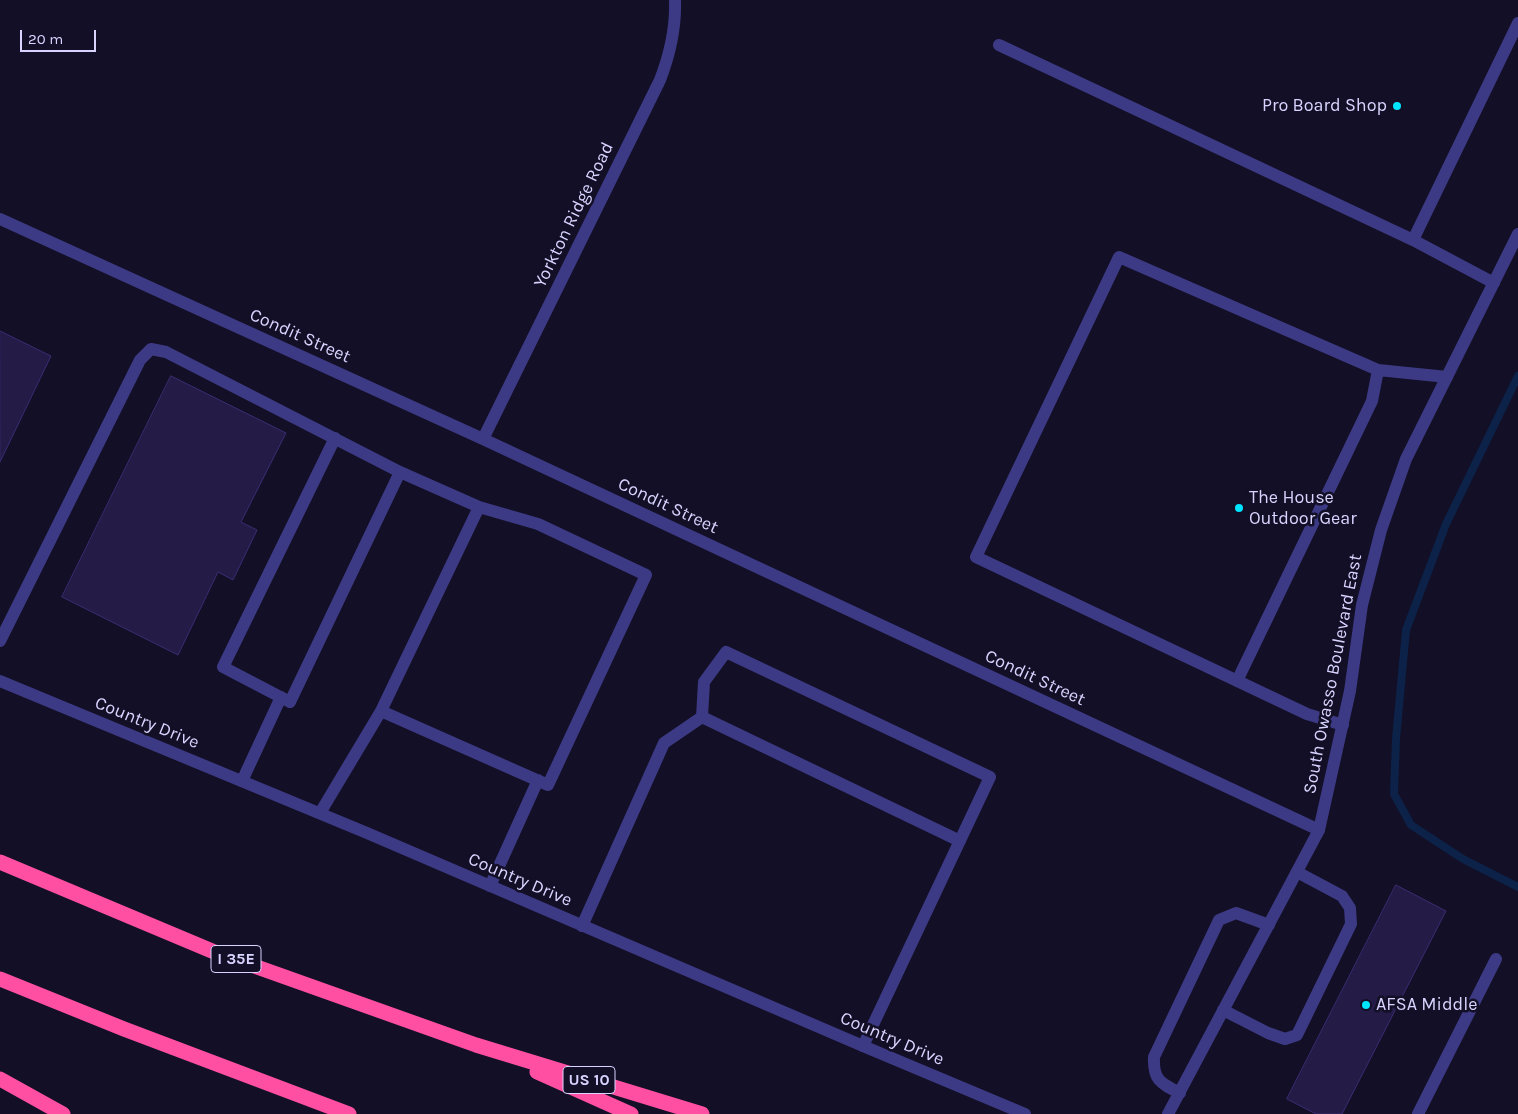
<!DOCTYPE html>
<style>
body{margin:0}
#map{position:relative;width:1518px;height:1114px;overflow:hidden;background:#130f26;font-family:Karla,sans-serif}
canvas{display:block}
.scale{position:absolute;left:20px;top:30px;width:76px;height:22px;box-sizing:border-box;border:2px solid #d9d4ff;border-top:0;padding-left:6px;font-size:15px;line-height:18px;white-space:nowrap;color:#d9d4ff;-webkit-text-stroke:4px #130f26;paint-order:stroke}
</style>
<div id="map">
<canvas width="1518" height="1114"></canvas>
<div class="scale">20 m</div>
</div>
<script>
const ctx = document.querySelector('canvas').getContext('2d');
ctx.lineJoin = 'round';
function trace(path, color, width, dash) {
  ctx.strokeStyle = color;
  ctx.lineWidth = width;
  ctx.lineCap = dash ? 'butt' : 'round';
  ctx.setLineDash(dash || []);
  ctx.stroke(path);
}
function fill(path, color) {
  ctx.fillStyle = color;
  ctx.fill(path, 'evenodd');
}
function label(font, color, halo, rows, align = 'center') {
  ctx.font = font + ' Karla,sans-serif';
  ctx.lineWidth = 5;
  ctx.setLineDash([]);
  ctx.textBaseline = 'middle';
  ctx.strokeStyle = halo;
  ctx.fillStyle = color;
  for (const [text, x, y, turn = 0] of rows) {
    ctx.save();
    ctx.translate(x, y);
    ctx.rotate((+turn || 0) * Math.PI / 180);
    ctx.textAlign = isNaN(turn) ? turn : align;
    if (halo) ctx.strokeText(text, 0, 0);
    ctx.fillText(text, 0, 0);
    ctx.restore();
  }
}
trace(new Path2D(`
 M1518,376L1446,524L1406,630L1396,739L1394,794L1411,825L1463,859L1518,887`), '#0c2248', 8);
const building = new Path2D(`
 M0,331L51,356L0,462Z
 M171,376L286,433L241,522L257,530L233,580L218,572L178,655L62,597Z
 M1396,885L1446,911L1342,1114H1316L1287,1099Z`);
fill(building, '#241b47');
trace(building, '#3b2d73', 1);
trace(new Path2D(`
 M999,45L1413,240
 M1494,283L1413,240L1518,23
 M0,641L140,360L151,349L166,352L400,472L290,702L223,667L335,438
 M1237,681L1372,401L1378,370
 M381,711L548,785L646,575L538,524L479,507
 M1343,725L1307,714L976,557L1119,257L1378,370L1447,377
 M242,781L281,697
 M320,813L381,711L479,507L400,472
 M490,886L538,780
 M582,926L664,743L702,717
 M1223,1010L1268,1033L1285,1039L1297,1035L1351,924L1350,908L1342,896L1297,872
 M863,1046L990,777L726,652L704,682L702,717L960,841
 M1180,1093C1160,1083 1153,1080 1154,1057L1219,920L1236,913L1269,925
 M1418,1114L1496,959`), '#3d3a85', 12);
trace(new Path2D(`
 M0,219L483,439L1319,830
 M483,439L660,80C670,54 676,28 675,0`), '#3d3a85', 12);
trace(new Path2D(`
 M0,681L367,833L863,1046L1025,1114
 M1168,1114L1319,830L1350,691L1362,605L1381,530L1406,459L1518,234`), '#3d3a85', 12);
trace(new Path2D(`
 M0,862L212,951L476,1045L702,1114
 M0,979L124,1029L349,1114
 M537,1072L631,1114
 M0,1079L63,1114`), '#ff4fa3', 15);
for (const [x, y, r, color] of [
 [1397,106,5,"#00e5ff"],
 [1239,508,5,"#00e5ff"],
 [1366,1005,5,"#00e5ff"]
]) {
  const dot = new Path2D();
  dot.arc(x, y, r, 0, 2 * Math.PI);
  ctx.fillStyle = color;
  ctx.fill(dot);
  trace(dot, '#130f26', 2);
}
for (const [x, y, w] of [
 [236,959,50],
 [589,1080,52]
]) {
  const box = new Path2D();
  box.roundRect(x - w / 2, y - 13.5, w, 27, 4);
  ctx.fillStyle = '#130f26';
  ctx.fill(box);
  trace(box, '#d9d4ff', 1);
}
label('bold 16px', '#d9d4ff', null, [
 ["I 35E",236,959],
 ["US 10",589,1080]
]);
label('18px', '#d9d4ff', '#130f26', [
 ["Pro Board Shop",1387,106,"right"],
 ["The House",1249,498],
 ["Outdoor Gear",1249,519],
 ["AFSA Middle",1376,1005]
], 'left');
label('18px', '#d9d4ff', '#130f26', [
 ["Yorkton Ridge Road",574,215,-64],
 ["Condit Street",300,336,24],
 ["Condit Street",668,506,25],
 ["South Owasso Boulevard East",1333,674,-79],
 ["Condit Street",1035,678,25],
 ["Country Drive",147,723,22],
 ["Country Drive",520,880,23],
 ["Country Drive",892,1039,23]
]);
</script>
